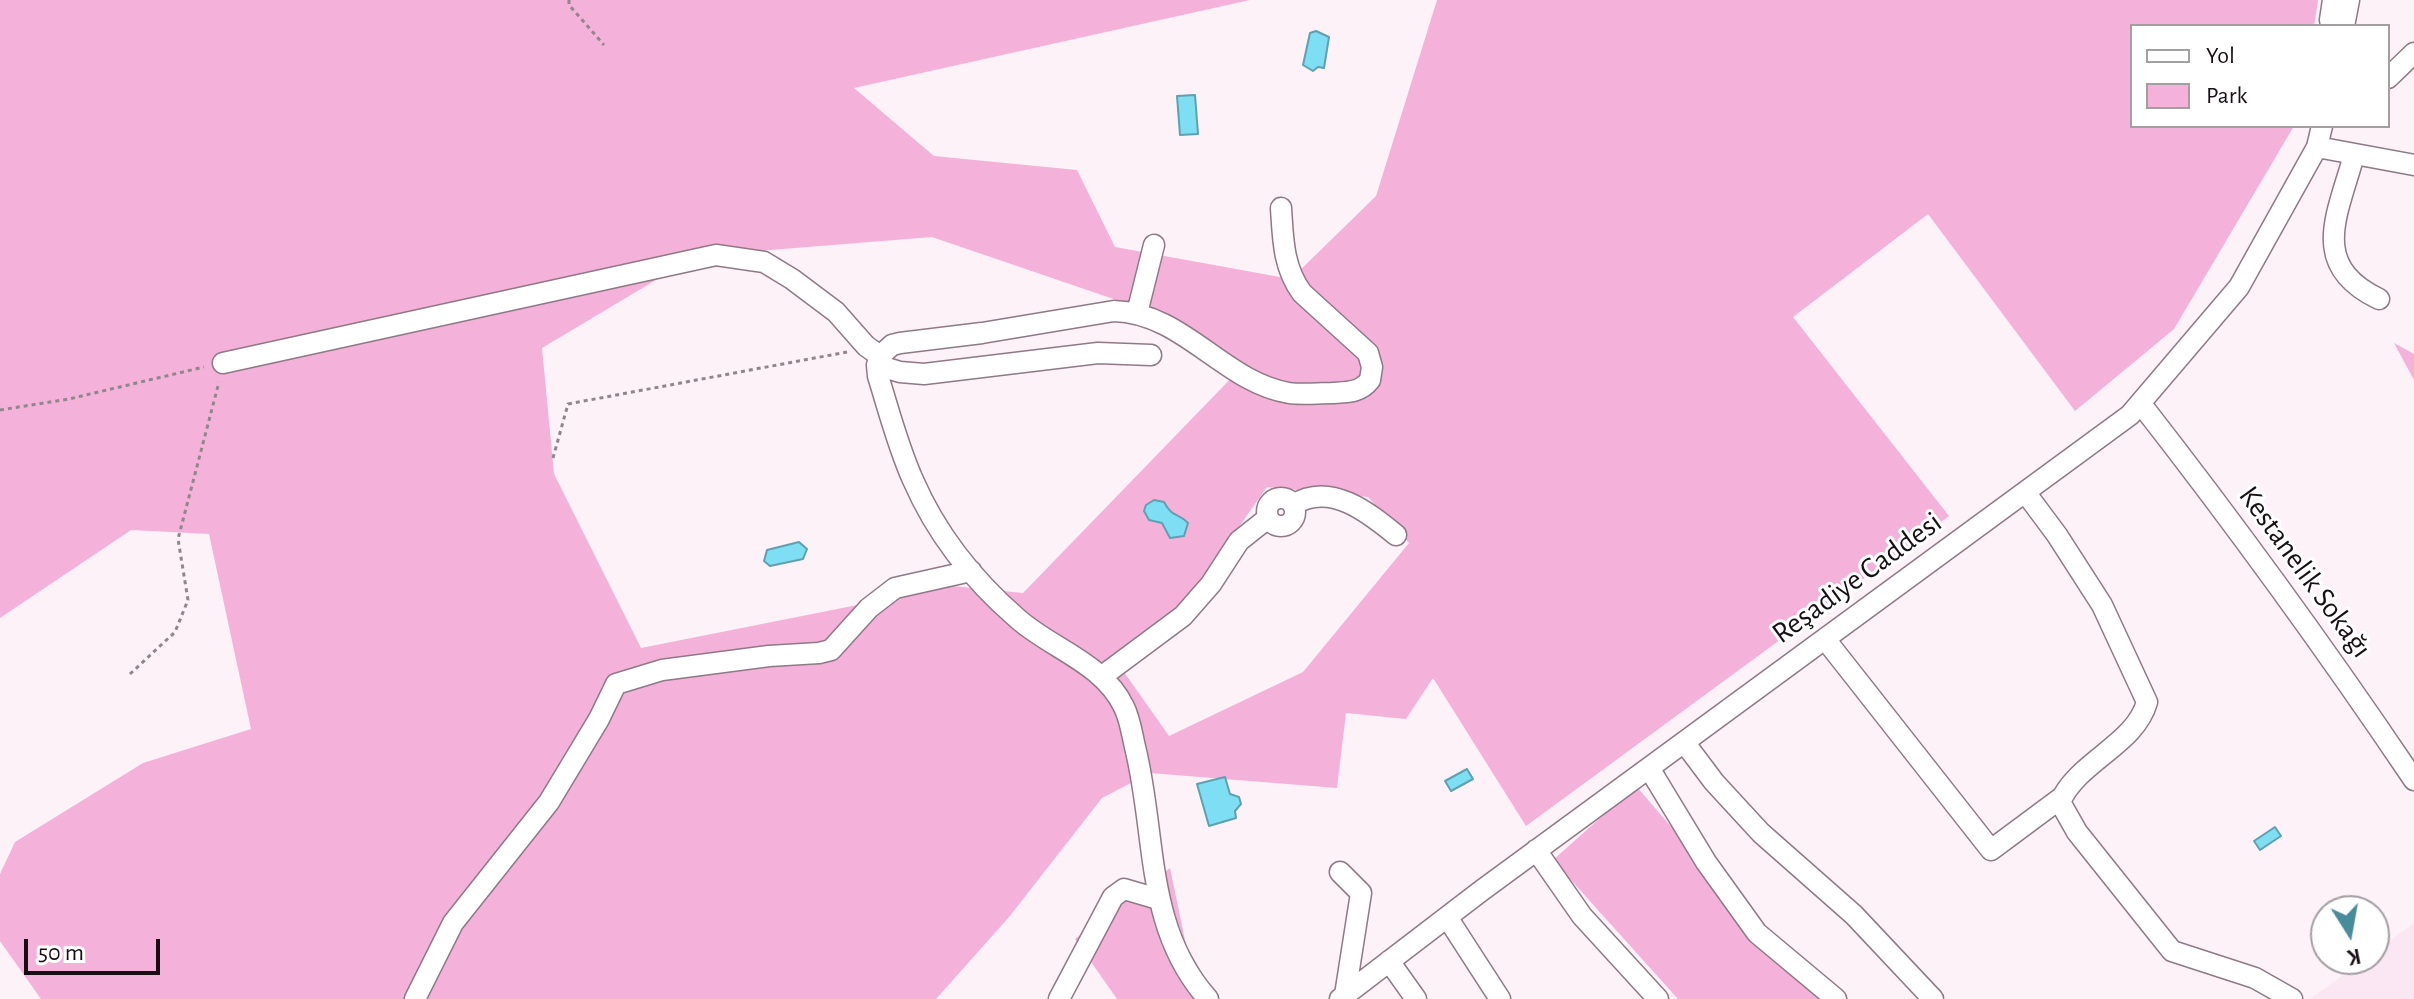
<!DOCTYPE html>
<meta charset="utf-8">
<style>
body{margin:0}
#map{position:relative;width:2414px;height:999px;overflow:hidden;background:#fcf2f8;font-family:"Alegreya Sans",sans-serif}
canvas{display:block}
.legend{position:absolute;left:2130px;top:24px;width:260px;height:104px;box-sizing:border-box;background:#fff;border:2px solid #a39fa1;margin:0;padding:10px 14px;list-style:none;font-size:24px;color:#180f15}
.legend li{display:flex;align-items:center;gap:16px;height:40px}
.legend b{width:40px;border:2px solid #a39fa1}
.north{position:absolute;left:2310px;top:895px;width:80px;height:80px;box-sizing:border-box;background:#fff;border:2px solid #a39fa1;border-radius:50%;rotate:169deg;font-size:22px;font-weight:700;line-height:32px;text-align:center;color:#180f15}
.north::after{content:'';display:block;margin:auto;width:28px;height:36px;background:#488b9b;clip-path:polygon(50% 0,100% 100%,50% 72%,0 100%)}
.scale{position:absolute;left:24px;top:939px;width:136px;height:36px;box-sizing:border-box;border:4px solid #180f15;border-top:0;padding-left:10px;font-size:24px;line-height:28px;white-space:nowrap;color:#180f15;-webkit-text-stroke:6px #fff;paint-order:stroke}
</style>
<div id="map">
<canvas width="2414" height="999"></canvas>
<ul class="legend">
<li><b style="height:10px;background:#fff"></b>Yol</li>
<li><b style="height:22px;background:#f4b2db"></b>Park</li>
</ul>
<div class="north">K</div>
<div class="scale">50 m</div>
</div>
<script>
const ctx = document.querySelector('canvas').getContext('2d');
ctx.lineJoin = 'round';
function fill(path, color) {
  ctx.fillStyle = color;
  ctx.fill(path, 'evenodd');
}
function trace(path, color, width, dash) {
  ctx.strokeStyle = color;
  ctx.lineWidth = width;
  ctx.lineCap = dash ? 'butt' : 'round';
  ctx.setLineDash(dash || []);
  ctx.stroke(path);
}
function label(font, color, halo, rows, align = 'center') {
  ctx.font = font + ' "Alegreya Sans",sans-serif';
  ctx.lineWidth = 6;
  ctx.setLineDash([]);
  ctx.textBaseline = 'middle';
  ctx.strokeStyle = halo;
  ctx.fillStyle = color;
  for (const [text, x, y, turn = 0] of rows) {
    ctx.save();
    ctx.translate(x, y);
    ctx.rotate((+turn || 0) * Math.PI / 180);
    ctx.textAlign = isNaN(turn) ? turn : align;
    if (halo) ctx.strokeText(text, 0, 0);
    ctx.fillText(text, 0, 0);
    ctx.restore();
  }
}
fill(new Path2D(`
 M2414,923V999H2310L2365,959H2374V952Z`), '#fbe7f3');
fill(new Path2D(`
 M0,0H1250L854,88L934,156L1077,170L1115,247L1291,279L1376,196L1437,0H2318L2314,26H2132V126H2294L2174,329L2075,411L1928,214L1793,317L1949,516L1526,826L1433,678L1406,719L1346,713L1337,788L1150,773L1102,798L1009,917L936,999H41L0,941V874L15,842L143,763L251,729L209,534L131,530L0,618ZM932,237L1134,306L1242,367L1023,593L953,586L641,648L554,474L542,348L696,256ZM1267,487L1368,497L1409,543L1303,672L1169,736L1119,665L1181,609Z
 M2394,343L2414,354V380Z
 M1636,786L1820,999H1678L1553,860Z
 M1170,868L1186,945L1217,999H1117L1075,939Z`), '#f4b2db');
const water = new Path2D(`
 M1316,31L1329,37L1324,68L1318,67L1313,71L1303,65L1310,33Z
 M1195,95L1198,134L1180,135L1177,96Z
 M1154,500L1164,502C1173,519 1178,512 1188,523L1184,536L1170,538L1162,523L1149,520L1144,511L1146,505Z
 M799,542L807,549L803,559L770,566L764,561L767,550Z
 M1467,769L1473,779L1451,791L1445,781Z
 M1225,777L1230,794L1239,797L1241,804L1235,811L1236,818L1209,826L1197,784Z
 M2275,827L2281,836L2260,850L2254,841Z`);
fill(water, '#7edef4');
trace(water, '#5fa0b1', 2);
const minor = new Path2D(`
 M2332,26L2330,20L2333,0
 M2344,26L2349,0
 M2388,78L2414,53
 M2317,147L2414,165
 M2354,155C2338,214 2308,265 2379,299
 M1137,313L1154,245
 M223,363L716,255L764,262L792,279L836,312L866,346L880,356
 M877,365L900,372L924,374L1098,353L1151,355
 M2141,404C2237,527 2327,651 2414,780
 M2025,492L2057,535L2102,605L2147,702C2135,745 2078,761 2060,802L2077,832L2172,951L2255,978L2292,999
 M1267 512a14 14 0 1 1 28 0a14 14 0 1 1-28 0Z
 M1293,505C1330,481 1369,513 1396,535
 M1825,639L1991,850L2061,798
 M1101,677L1183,616L1211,584L1239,541L1268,518
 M1684,742L1714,782L1761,833L1854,915L1933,999
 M1649,768L1706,862L1757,933L1836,999
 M1536,850L1582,916L1658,999
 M1340,872L1361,893L1345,995
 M1447,917L1500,999
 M1389,961L1416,999
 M415,999L453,923L549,802L599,719L616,684L662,670L769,656L819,653L831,650L869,608L895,588L971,571
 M1059,999L1113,897L1124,889L1158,899
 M1208,999C1144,927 1157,835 1135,747C1132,734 1130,719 1124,707C1103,663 1052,649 1018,619C974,581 936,533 913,480C898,447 889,411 878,376L877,365L880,356L892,345L900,343L982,333L1114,311C1184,313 1223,382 1289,393C1302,395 1318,393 1332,393C1347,392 1360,393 1370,380L1372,367L1368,353L1302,293C1283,267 1283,239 1281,208
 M1340,999L1481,891L2130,415L2239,287L2317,147L2322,126`);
trace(minor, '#8f7986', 23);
trace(new Path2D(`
 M569,0V5L604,45
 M0,410L69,399L204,367
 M553,458L568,404L847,352
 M130,674L175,632L188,600L178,539L219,382`), '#90868c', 3, [4, 4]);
trace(minor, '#fff', 20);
label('30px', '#180f15', '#fff', [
 ["Kestanelik Sokağı",2305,572,54],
 ["Reşadiye Caddesi",1857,578,-36]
]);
</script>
